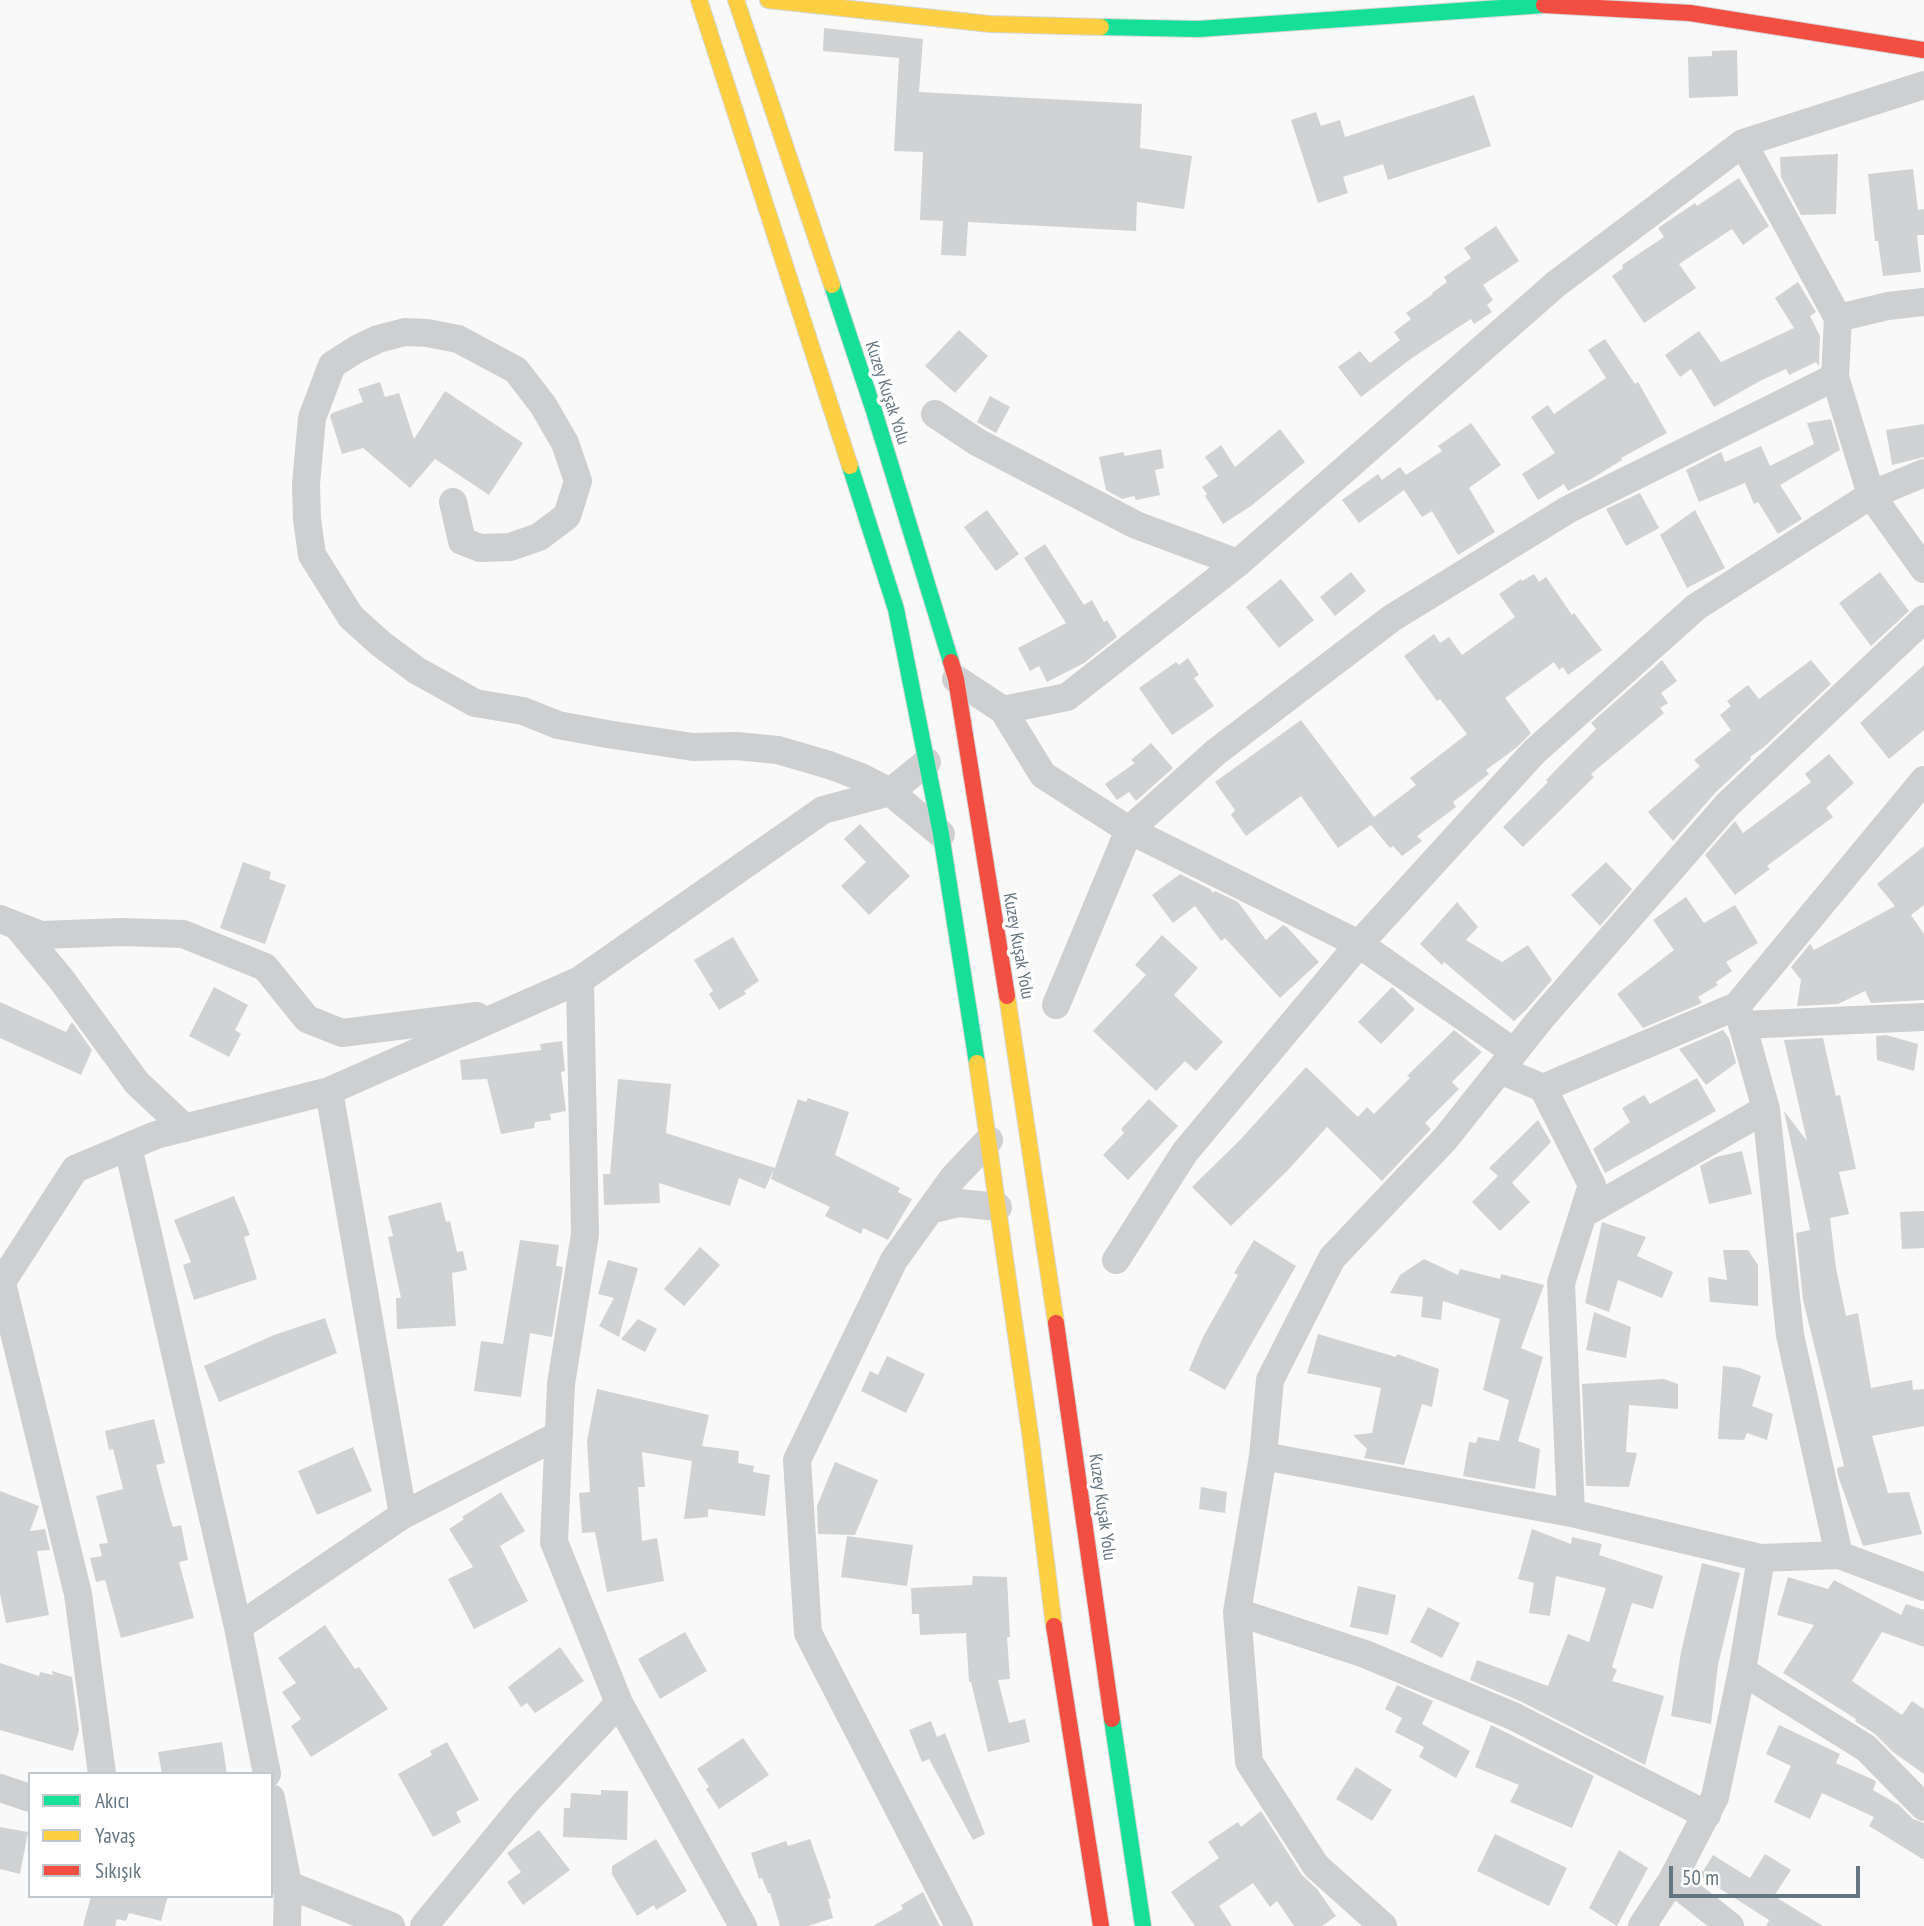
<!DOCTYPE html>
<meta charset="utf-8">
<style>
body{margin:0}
#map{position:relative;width:1924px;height:1926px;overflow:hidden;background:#f9f9f9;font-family:"PT Sans Narrow",sans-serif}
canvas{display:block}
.legend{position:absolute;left:28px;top:1772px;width:245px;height:126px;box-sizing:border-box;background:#fff;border:2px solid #c1c8cd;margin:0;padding:9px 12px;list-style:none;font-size:21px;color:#657683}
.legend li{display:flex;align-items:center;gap:14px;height:35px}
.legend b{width:35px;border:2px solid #c1c8cd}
.scale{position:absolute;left:1669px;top:1866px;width:191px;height:32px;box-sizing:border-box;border:4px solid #657683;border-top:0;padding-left:9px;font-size:21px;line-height:24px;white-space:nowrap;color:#657683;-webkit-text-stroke:5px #fff;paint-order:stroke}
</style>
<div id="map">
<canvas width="1924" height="1926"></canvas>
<ul class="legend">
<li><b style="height:9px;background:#16e098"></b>Akıcı</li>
<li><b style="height:9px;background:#ffcf43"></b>Yavaş</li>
<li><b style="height:9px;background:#f24e42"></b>Sıkışık</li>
</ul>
<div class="scale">50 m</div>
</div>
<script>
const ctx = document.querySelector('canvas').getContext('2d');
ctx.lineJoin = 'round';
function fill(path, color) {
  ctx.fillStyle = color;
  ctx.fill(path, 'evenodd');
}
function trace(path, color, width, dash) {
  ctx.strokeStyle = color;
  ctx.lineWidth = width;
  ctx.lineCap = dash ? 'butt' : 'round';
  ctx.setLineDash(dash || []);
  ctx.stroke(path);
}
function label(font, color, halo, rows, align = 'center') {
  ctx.font = font + ' "PT Sans Narrow",sans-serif';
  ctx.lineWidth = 7;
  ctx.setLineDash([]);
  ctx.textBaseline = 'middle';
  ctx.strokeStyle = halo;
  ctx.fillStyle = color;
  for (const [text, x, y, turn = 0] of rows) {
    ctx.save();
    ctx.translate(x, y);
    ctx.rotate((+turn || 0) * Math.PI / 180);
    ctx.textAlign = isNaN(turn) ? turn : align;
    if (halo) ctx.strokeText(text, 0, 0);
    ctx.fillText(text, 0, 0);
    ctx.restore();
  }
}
fill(new Path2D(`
 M824,28L923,39L919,92L1142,104L1140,148L1192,156L1184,209L1137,202L1136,231L968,222L966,256L941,255L943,221L920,220L923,152L894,151L899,58L823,51Z
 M1737,50L1738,96L1689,98L1688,57L1712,56V51Z
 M1474,95L1491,146L1388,180L1383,164L1343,177L1348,193L1318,203L1291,120L1316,112L1321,126L1340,120L1345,137Z
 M1838,154L1836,214L1801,215L1781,177L1780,157Z
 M1913,169L1918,210L1924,209V235H1917L1921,272L1883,276L1878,241H1875L1868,174Z
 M1739,178L1769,226L1743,245L1732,229L1679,264L1696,288L1644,323L1612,276L1623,268L1622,265L1664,237L1658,228L1695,203L1697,206Z
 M1496,226L1519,261L1483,285L1493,300L1487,305L1492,312L1474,324L1471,319L1457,328L1412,358L1361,397L1338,367L1360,351L1370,363L1400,340L1394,332L1411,319L1406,313L1433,294L1432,293L1447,282L1444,277L1471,258L1464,248Z
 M1798,282L1816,312L1810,316L1820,336L1819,366L1816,362L1789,375L1786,369L1760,381L1714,407L1691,369L1680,377L1665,355L1699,331L1721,362L1794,328L1775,298Z
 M959,330L988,356L955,393L925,366Z
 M1605,339L1635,384L1638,382L1667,433L1621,458L1622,460L1591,479L1568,491L1564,484L1538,500L1522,474L1555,453L1531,417L1548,405L1554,414L1606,378L1588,350Z
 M380,382L385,397L399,393L414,439L445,391L523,443L489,495L435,459L410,488L363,448L342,454L330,416L332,413L363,402L358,389Z
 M990,396L1010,407L996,433L977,422Z
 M1831,419L1840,450L1780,485L1802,519L1778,534L1758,502L1754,504L1745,483L1699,502L1686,470L1721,452L1725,462L1761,446L1770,466L1814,444L1807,423Z
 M1471,423L1501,465L1469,488L1495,532L1458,555L1432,511L1422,517L1404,490L1359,523L1342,500L1378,474L1382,480L1400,467L1406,475L1442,451L1438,446Z
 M1924,424V457L1892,465L1886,430Z
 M1280,429L1305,462L1251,506L1223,524L1205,496L1207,494L1202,487L1218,476L1205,457L1221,445L1235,467Z
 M1161,449L1164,468L1155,470L1160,495L1136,500L1134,496L1122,499L1106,490L1099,457L1123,452L1125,456Z
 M1640,493L1659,528L1626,546L1606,509Z
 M987,510L1019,554L996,571L964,527Z
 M1695,510L1725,568L1687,588L1660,535Z
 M1045,544L1084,605L1092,600L1104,622L1107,620L1117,637L1084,663L1047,682L1039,666L1030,671L1018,648L1066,623L1024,558Z
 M1351,572L1366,591L1335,616L1320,597Z
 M1880,572L1909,611L1871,646L1839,603Z
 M1534,574L1539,582L1546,577L1572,615L1574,613L1602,650L1568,675L1563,667L1559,670L1554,662L1505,698L1531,733L1516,748L1486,770L1489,774L1453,802L1456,807L1417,836L1422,841L1402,856L1393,846L1390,848L1371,825L1338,848L1301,796L1246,836L1231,815L1235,810L1215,782L1301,720L1374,817L1416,785L1410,778L1467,734L1440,699L1437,701L1404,656L1434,634L1440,643L1449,637L1462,655L1515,617L1499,594L1521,579L1522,581Z
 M1281,579L1314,620L1279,648L1246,607Z
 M1188,658L1199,675L1194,678L1214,706L1172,735L1139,688L1176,662L1179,665Z
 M1662,660L1677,681L1661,693L1668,703L1660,708L1664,713L1591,774L1594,777L1523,847L1503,827L1548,782L1546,780L1596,729L1591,723Z
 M1811,660L1831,684L1764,747L1750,757L1751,759L1715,793L1673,841L1648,812L1700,766L1694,760L1731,730L1720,715L1731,706L1727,701L1748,685L1759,699Z
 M1924,665V730L1889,759L1860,723Z
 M1151,743L1173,768L1136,801L1129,792L1117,800L1105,784L1135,763L1131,760Z
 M1829,754L1854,783L1826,808L1833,817L1767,866L1770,869L1735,895L1705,855L1735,821L1743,833L1811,782L1805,774Z
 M860,824L910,876L869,915L841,886L866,862L844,839Z
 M1924,846V905L1911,915L1924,934V1000L1871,1003L1865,991L1838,1004L1797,1006L1801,980L1791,967L1810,944L1814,950L1895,906L1877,884Z
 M243,862L271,872L269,879L286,885L265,944L220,928Z
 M1606,862L1632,889L1600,926L1571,895Z
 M1180,874L1210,889L1213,893L1215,891L1238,902L1266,940L1283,925L1287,927L1319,962L1280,998L1225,938L1221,941L1195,906L1173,923L1152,895Z
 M1686,897L1704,923L1735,905L1758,943L1726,962L1732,971L1716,982L1718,985L1698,997L1702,1003L1643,1028L1617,994L1674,950L1653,920Z
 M1457,902L1478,927L1466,940L1502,962L1528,945L1552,980L1526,1010L1514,1021L1444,962L1442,965L1420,944Z
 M1162,935L1198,968L1174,995L1223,1042L1196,1071L1185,1061L1156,1091L1093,1031L1146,975L1135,965Z
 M733,937L759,981L744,991L746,994L719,1010L709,994L713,991L694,960Z
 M214,987L248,1005L235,1030L241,1034L229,1057L189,1036Z
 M1392,987L1415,1009L1381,1044L1358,1022Z
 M0,1002L66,1032L72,1022L92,1050L81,1075L0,1038Z
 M1454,1030L1482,1052L1452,1082L1459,1089L1425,1123L1431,1129L1382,1181L1327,1127L1288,1170L1231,1226L1192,1187L1240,1140L1306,1067L1358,1117L1367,1107L1374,1114L1410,1078L1407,1076Z
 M1723,1030L1729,1038L1736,1063L1706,1085L1679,1049Z
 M1886,1035L1918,1044L1914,1071L1877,1060L1876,1036Z
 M1823,1038L1836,1096L1840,1095L1856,1169L1839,1172L1849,1214L1830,1218L1836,1268L1846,1316L1858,1313L1871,1388L1912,1380L1913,1390L1924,1389V1426L1872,1436L1888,1493L1909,1492L1922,1534L1863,1546L1838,1476L1837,1468L1844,1466L1803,1300L1796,1233L1810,1230L1784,1111L1807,1141L1784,1040Z
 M562,1041L565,1071L561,1072L566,1111L550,1114L551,1120L535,1122L534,1128L501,1134L487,1079L462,1080L460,1060L541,1050L540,1044Z
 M1697,1078L1716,1111L1605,1173L1593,1149L1630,1122L1622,1108L1644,1095L1650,1104Z
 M618,1079L671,1084L666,1133L775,1168L798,1099L806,1102L808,1098L849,1112L835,1155L900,1188L898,1192L912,1199L888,1240L863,1228L861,1234L825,1216L830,1207L771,1179L774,1169L765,1189L739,1178L730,1206L659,1183L660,1203L604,1205L603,1174H610Z
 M1149,1099L1178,1126L1128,1180L1103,1155L1124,1133L1121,1129Z
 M1538,1120L1551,1142L1512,1183L1530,1202L1500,1231L1472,1202L1498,1176L1489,1168Z
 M1742,1151L1752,1194L1709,1204L1700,1166L1716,1157Z
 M234,1196L250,1235L244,1237L257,1279L194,1300L183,1265L191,1262L174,1220Z
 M441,1202L446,1222L450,1221L457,1252L463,1251L467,1270L452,1273L456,1326L397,1329L396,1298H401L388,1237L393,1236L388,1216Z
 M1924,1211V1248L1902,1249L1900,1212Z
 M1602,1222L1646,1237L1637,1256L1673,1272L1662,1298L1618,1280L1609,1312L1585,1303Z
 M520,1240L559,1245L556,1266L563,1267L552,1337L530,1333L521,1397L474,1391L481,1341L503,1344Z
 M1254,1240L1296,1266L1225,1390L1189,1370L1203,1337L1238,1275L1234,1273Z
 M700,1247L720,1265L684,1306L664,1289Z
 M1723,1250H1748L1758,1265V1306L1710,1302L1708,1277L1727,1280Z
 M1424,1259L1458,1275L1460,1269L1500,1279L1501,1274L1544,1285L1521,1348L1543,1357L1518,1441L1540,1449L1535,1489L1463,1476L1469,1442L1476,1443L1478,1437L1499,1441L1509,1400L1483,1390L1500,1319L1443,1301L1441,1320L1421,1317L1423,1297L1390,1293L1400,1275Z
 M608,1260L638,1268L619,1337L599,1326L614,1298L598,1294Z
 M1594,1312L1631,1327L1626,1358L1586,1350Z
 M325,1318L337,1353L219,1402L204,1366L274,1335Z
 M638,1319L657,1329L645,1352L621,1339Z
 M1318,1334L1396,1357L1397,1354L1439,1369L1432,1407L1422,1404L1404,1465L1364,1458L1367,1449L1353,1435L1372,1433L1381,1388L1307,1373Z
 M887,1356L925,1374L906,1413L861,1391L870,1371L878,1375Z
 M1723,1366L1740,1368L1761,1376L1752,1406L1773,1414L1767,1440L1747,1433L1744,1440L1718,1439Z
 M1664,1379L1678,1384V1409L1629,1405L1626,1452L1637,1453L1629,1487L1586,1486L1582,1384Z
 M597,1389L709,1415L702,1446L739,1451L738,1463L754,1466L753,1472L770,1475L765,1516L708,1509V1517L684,1519L692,1461L642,1452L645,1487H638L642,1541L657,1538L664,1581L607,1592L595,1532L582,1533L579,1493L590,1492L587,1441Z
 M154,1419L165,1463L156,1465L171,1522L173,1527L181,1525L188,1560L179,1562L194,1618L121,1638L105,1580L96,1582L90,1558L102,1556L99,1544L108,1543L96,1496L123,1489L113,1449L109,1450L105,1431Z
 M353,1447L372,1491L317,1515L298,1471Z
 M835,1462L878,1480L855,1535L818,1534L817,1506Z
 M1201,1487L1227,1492L1225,1513L1199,1509Z
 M0,1491L39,1506L30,1531L45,1529L50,1550L37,1551L49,1615L6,1623L0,1594Z
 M501,1492L525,1531L500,1546L528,1601L474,1629L448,1579L473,1567L449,1529L464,1519L462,1517Z
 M1532,1529L1571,1544L1572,1537L1602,1544L1599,1555L1663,1576L1653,1609L1632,1603L1612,1667L1617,1670L1612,1681L1664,1696L1645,1765L1520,1701L1470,1680L1477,1660L1548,1686L1568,1634L1589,1642L1606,1588L1556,1576L1550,1616L1529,1613L1534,1583L1518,1579Z
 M847,1536L913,1545L907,1586L841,1577Z
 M1702,1563L1740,1573L1718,1665L1711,1724L1671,1716L1681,1652Z
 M973,1576L1007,1577L1010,1637H1007L1010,1679L998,1680L1009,1723L1025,1719L1030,1742L988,1752L971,1682H969L966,1633L920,1635L919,1614H912L911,1588L972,1585Z
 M1788,1577L1828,1589L1834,1580L1901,1615L1906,1604L1924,1610V1647L1882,1632L1852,1681L1902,1715L1912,1701L1924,1709V1774L1893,1752L1875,1734L1855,1721L1856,1719L1783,1673L1814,1625L1777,1615Z
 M1358,1586L1396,1595L1388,1635L1350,1627Z
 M1428,1607L1460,1623L1442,1658L1410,1642Z
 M325,1625L355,1669L359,1667L388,1709L311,1757L291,1726L301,1719L282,1692L296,1683L278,1658Z
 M685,1632L707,1671L660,1699L638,1659Z
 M560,1647L584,1681L535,1713L527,1703L521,1707L508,1687Z
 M0,1663L39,1676L40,1672L53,1675L52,1671L72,1677L79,1730L73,1751L0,1730Z
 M1397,1685L1433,1701L1422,1724L1470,1751L1456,1778L1419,1757L1424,1747L1395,1732L1402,1718L1385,1709Z
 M931,1721L937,1737L945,1733L985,1834L973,1840L929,1759L922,1762L909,1730Z
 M1491,1725L1594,1776L1572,1828L1510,1802L1519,1785L1475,1767Z
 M1779,1725L1840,1754L1836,1763L1874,1780L1876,1782L1873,1790L1899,1805L1913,1819L1924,1823V1860L1869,1826L1874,1817L1822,1793L1810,1819L1774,1802L1791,1766L1766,1754Z
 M743,1738L769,1775L719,1809L706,1789L709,1787L697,1769Z
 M222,1742L227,1774H162L158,1752Z
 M447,1742L479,1800L456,1812L461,1822L433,1837L398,1774L432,1755L430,1751Z
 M1356,1767L1392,1790L1372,1821L1336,1799Z
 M601,1790L628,1791L627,1840L563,1837L564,1808H570L571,1793L601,1795Z
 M1261,1811L1302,1875L1317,1889L1336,1916L1322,1926H1294L1277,1901L1270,1907L1253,1883L1219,1906L1232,1926H1195L1171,1892L1219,1858L1208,1842L1238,1822L1241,1827Z
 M0,1827L28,1832L20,1874L0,1869Z
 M539,1830L570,1870L523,1905L507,1882L521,1872L507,1853Z
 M1495,1834L1567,1868L1549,1906L1477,1871Z
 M656,1839L687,1891L656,1910L654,1905L637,1916L612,1874V1866Z
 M810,1839L831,1898L828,1899L833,1918L808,1926H780L770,1893H768L762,1878L759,1879L751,1853L786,1841L788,1846Z
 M1619,1850L1648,1868L1617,1926L1589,1908Z
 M1765,1854L1791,1870L1774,1896L1823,1926H1766L1769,1920L1700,1876L1713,1855L1750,1878Z
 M923,1892L940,1926H873L903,1909L901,1905Z
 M91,1896H168L161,1921L129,1913L126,1921L117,1919L115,1926H83Z`), '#d0d2d3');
const fast = new Path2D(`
 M1101,27L1198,29L1544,5
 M832,285L874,411L951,662
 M850,466L896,609L941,834L977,1063
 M1112,1719L1143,1926`);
const slow = new Path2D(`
 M699,0L850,466
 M736,0L832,285
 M768,0L990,24L1101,27
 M1007,996L1056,1323
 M977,1063L1031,1440L1054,1626`);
const jam = new Path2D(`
 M1544,5L1690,13L1924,50
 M951,662L956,679L1007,996
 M1056,1323L1112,1719
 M1054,1626L1101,1926`);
trace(fast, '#d5d6d7', 18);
trace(slow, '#d5d6d7', 18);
trace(jam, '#d5d6d7', 18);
trace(new Path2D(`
 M1743,143L1838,318L1835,377L1871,495L1924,569
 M1838,318L1888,306L1924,302
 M935,414L977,442L1136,525L1238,563
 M453,502L462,541L480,548L510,547L539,537L567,516L578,481L565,443L543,405L516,370L458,339L427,333L405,332L378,339L357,349L332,365L312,418L306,484L307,519L312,555L351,617L381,644L416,670L475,703L523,711L558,725L607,734L693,747L736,746L778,750L829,765L861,777L890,792L941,834
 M1924,619L1727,805L1543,1016L1445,1139L1332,1258L1270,1380L1263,1456L1571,1513L1761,1558L1839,1555L1924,1587
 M956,679L1003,710L1067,697L1238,563L1556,284L1743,143L1924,85
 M1003,710L1043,775L1129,830L1359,944L1514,1052
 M0,919L41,935L122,932L183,934L265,967L307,1019L342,1033L477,1016
 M17,926L61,979L137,1083L185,1128
 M580,980L585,1234L561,1384L554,1542L619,1703L743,1926
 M1056,1005L1129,830L1216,752L1392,618L1569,509L1835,377
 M1742,1025L1924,1017
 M1500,1070L1543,1088L1737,1006L1924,780
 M1543,1088L1592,1185L1561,1283L1571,1513
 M329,1091L403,1515
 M1766,1109L1790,1335L1839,1555
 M128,1147L238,1627L267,1774
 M930,1210L959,1203L998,1207
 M1583,1214L1766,1109L1737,1006
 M1116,1260L1185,1152L1359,944L1534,752L1696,607L1871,495L1924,473
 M2,1283L78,1594L102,1774
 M0,1285L75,1169L156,1135L329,1091L580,980L823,810L890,792L927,762
 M1263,1456L1237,1612L1249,1762L1316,1866L1383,1926
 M1761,1558L1742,1671L1866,1748L1924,1807
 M1237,1612L1365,1654L1513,1716L1707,1815
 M238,1627L403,1515L559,1435
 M0,1788L30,1798
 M271,1798L288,1884L287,1926
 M274,1879L391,1926
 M1672,1880L1730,1926
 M424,1926L526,1802L619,1703
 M959,1926L808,1633L797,1460L894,1260L953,1178L989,1140
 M1642,1926L1672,1880L1715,1797L1742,1671`), '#cecfd0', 28);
trace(fast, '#16e098', 16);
trace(slow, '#ffcf43', 16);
trace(jam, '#f24e42', 16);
label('18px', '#657683', '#fff', [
 ["Kuzey Kuşak Yolu",887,393,72],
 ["Kuzey Kuşak Yolu",1018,946,80],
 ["Kuzey Kuşak Yolu",1102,1507,82]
]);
</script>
